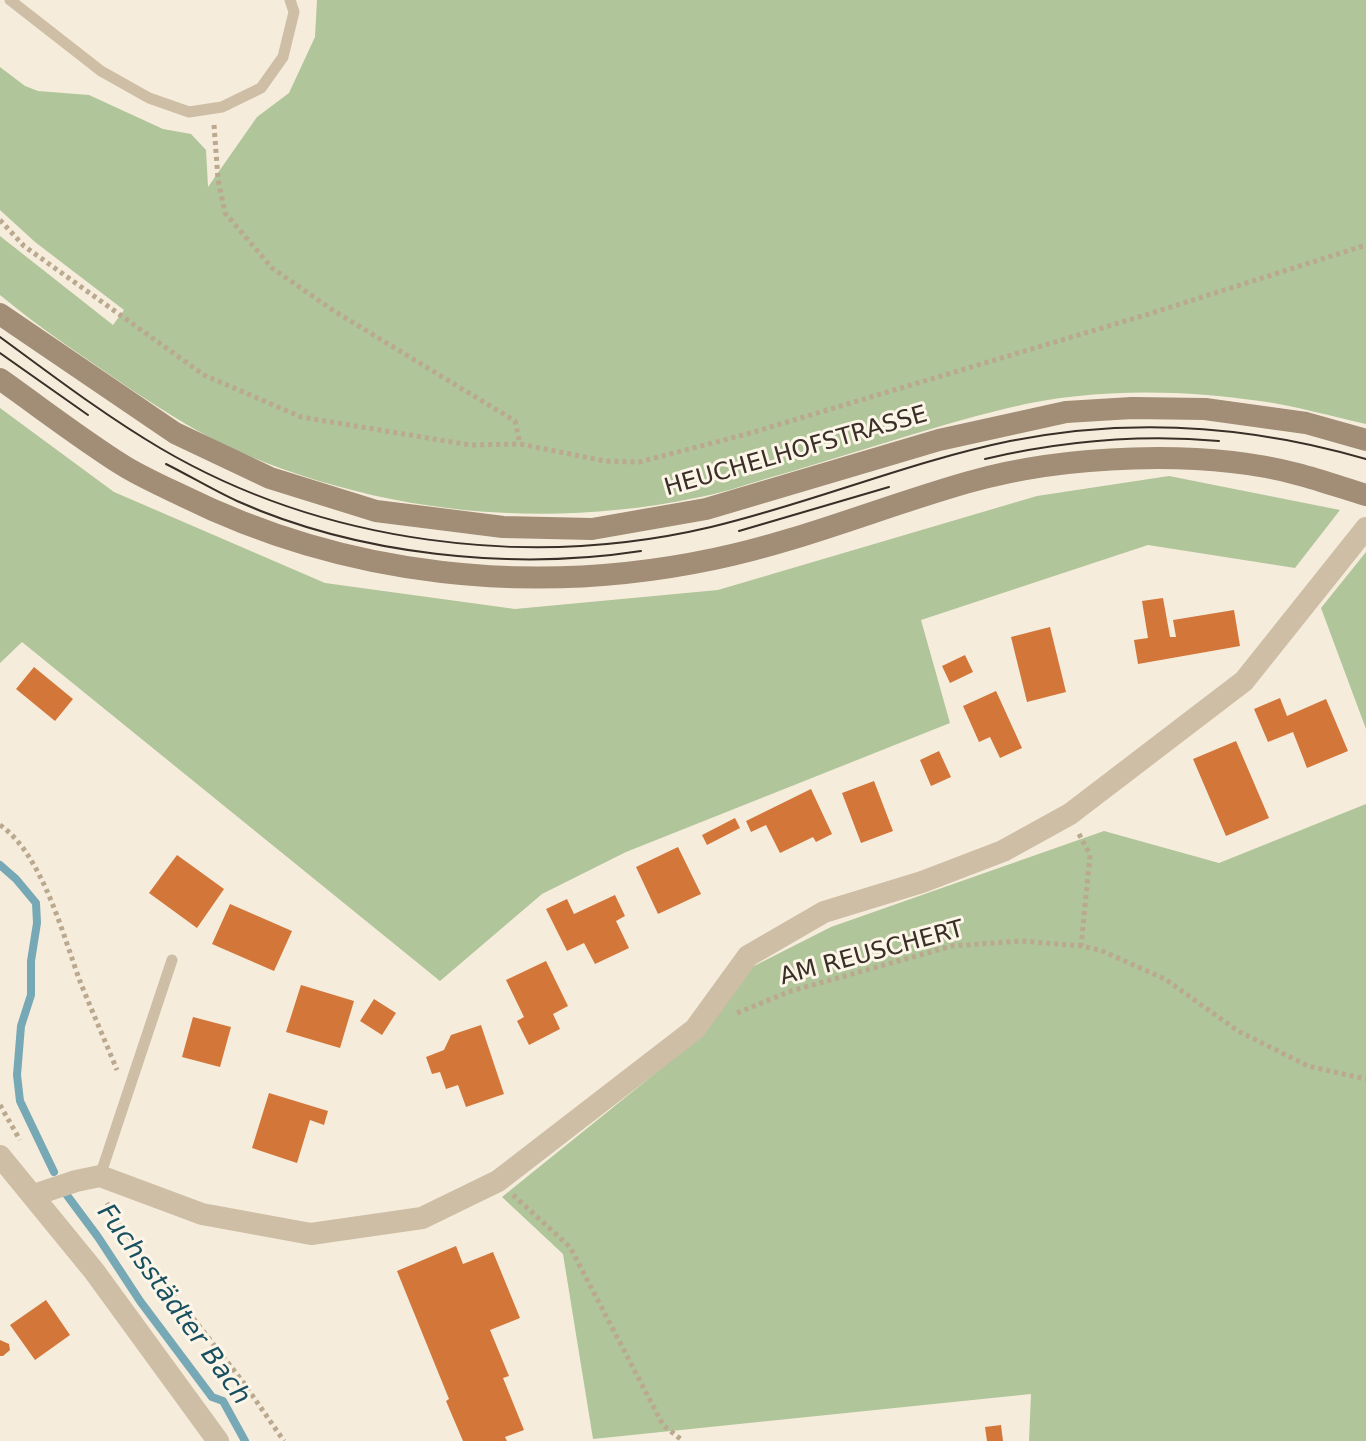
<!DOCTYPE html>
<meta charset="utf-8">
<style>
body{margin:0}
canvas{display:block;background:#f5ecdb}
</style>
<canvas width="1366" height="1441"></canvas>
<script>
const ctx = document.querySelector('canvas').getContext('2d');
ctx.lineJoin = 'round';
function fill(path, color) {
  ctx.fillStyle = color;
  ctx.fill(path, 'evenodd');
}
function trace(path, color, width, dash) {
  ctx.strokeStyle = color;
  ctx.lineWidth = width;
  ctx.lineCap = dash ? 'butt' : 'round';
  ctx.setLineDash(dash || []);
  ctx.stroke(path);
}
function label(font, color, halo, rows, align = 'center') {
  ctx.font = font + ' "DejaVu Sans",sans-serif';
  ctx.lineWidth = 6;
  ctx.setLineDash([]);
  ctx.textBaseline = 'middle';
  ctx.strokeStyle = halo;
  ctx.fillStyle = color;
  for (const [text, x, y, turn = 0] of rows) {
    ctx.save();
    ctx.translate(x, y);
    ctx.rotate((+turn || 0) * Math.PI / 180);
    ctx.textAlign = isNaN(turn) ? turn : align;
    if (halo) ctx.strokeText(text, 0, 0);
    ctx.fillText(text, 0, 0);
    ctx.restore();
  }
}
fill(new Path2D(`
 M317,0H1366V424C1331,416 1295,406 1260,401C1179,389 1088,388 1008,408C926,428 846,456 765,479C742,486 719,494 695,498C545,529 390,514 249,456C207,439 167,413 129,388C85,358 41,329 0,295V236L113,325L124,310L35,242L0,210V67L25,86L38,91L89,95L163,129L191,134L206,150L208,187L257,117L289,93L315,37Z
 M0,408L114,492L325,583L515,609L718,590L1037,496L1169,476L1340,510L1295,568L1148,545L921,620L950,723L626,852L542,894L440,981L22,642L0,663Z
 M1366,552V729L1321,608Z
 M1366,804V1441H1029L1031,1394L593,1439L563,1254L502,1197L699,1038L754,966L831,927L1104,831L1219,863Z`), '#b0c599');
trace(new Path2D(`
 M0,865L16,879L36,903L37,923L31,961V995L21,1026L17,1075L20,1101L54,1172
 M66,1194L98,1237L140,1301L212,1397L223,1401L245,1441`), '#76a9b5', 8);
fill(new Path2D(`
 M1163,598L1170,637H1176L1173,620L1234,610L1240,646L1138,664L1134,640L1148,638L1142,601Z
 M1050,627L1066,692L1027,702L1011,637Z
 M965,655L973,672L950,683L942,666Z
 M34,667L73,699L55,721L16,689Z
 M996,691L1022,748L1000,758L990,737L979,742L963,706Z
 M1280,698L1287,716L1326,699L1348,751L1307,768L1293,732L1268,742L1254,709Z
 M1236,741L1269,818L1226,836L1193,759Z
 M939,751L951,777L931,786L920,760Z
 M874,781L893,831L861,843L842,793Z
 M811,789L832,834L816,842L813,837L780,853L766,825L751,832L746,821Z
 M735,818L740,828L707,845L702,835Z
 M678,847L701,894L658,914L636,867Z
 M177,855L224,889L197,928L149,893Z
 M615,895L625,916L616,921L629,948L595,964L584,943L567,951L546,909L567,899L574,914Z
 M230,904L292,931L274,971L212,944Z
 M546,961L568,1006L553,1014L560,1029L529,1045L517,1021L524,1017L506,980Z
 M301,985L354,1001L340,1048L286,1032Z
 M374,999L396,1013L382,1035L360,1021Z
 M193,1017L231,1027L220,1067L182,1057Z
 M481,1025L504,1094L466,1107L458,1085L446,1089L440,1072L432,1074L426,1057L444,1050L451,1035Z
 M269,1093L328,1111L324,1125L310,1120L297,1163L252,1148Z
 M456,1246L463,1264L493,1252L520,1318L490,1330L509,1376L503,1378L524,1430L505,1437L507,1441H463L446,1401L449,1399L397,1271Z
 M46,1300L70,1335L35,1360L10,1325Z
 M0,1340L9,1344L10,1350L3,1356H0Z
 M1001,1425L1003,1441H987L985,1427Z`), '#d3763a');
trace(new Path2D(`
 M214,125L218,179L225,213L272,268L334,311L515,421L520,444
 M0,220L24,246L204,375L301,417L470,445L520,444L605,461L639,462L747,434L1152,313L1366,245
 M0,825C43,855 63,936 81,984C93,1013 105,1041 117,1070
 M1079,834L1090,855L1081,946
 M737,1013L791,991L952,946L1021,941L1081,946L1100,950L1165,979L1238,1031L1308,1066L1366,1079
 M0,1105L20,1140
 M513,1195L570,1247L663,1425L683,1441
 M107,1203L120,1225L243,1382L284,1441`), '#baa88f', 5, [4, 4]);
trace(new Path2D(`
 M10,0L101,71L149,98L189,112L222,107L261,88L283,57L294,12L290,0
 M100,1176L172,960`), '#cebea5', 11);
trace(new Path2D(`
 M34,1195L76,1181L100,1176L202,1214L311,1234L422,1218L498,1181L695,1029L748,956L824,912L922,882L1003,851L1070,814L1244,681L1366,528`), '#cebea5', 22);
trace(new Path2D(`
 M0,1156L94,1271L218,1441`), '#cebea5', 22);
trace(new Path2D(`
 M0,314L175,433L270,478L376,511L503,527L592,529L706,509L939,440L1066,412L1132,408L1205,409L1306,423L1366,440
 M0,379C41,408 81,439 124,466C142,477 162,486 181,495C346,577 534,597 714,559C801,541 884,506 969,482C1064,455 1202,449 1297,474C1320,480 1343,488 1366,495`), '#a28d76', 22);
trace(new Path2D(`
 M0,337C52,375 104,415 160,448C323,544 529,570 711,527C812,503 908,462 1010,441C1130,417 1249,425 1366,459
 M0,353L88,415
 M985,459C1062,441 1140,434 1219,441
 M166,464C190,476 213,490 237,501C358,555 511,571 641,551
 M739,531L889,487`), '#392f27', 2);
label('24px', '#392f27', '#fcf5e8', [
 ["HEUCHELHOFSTRASSE",796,452,-16],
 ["AM REUSCHERT",872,954,-15]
]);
label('italic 26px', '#185060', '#fcf5e8', [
 ["Fuchsstädter Bach",173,1305,54]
]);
</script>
